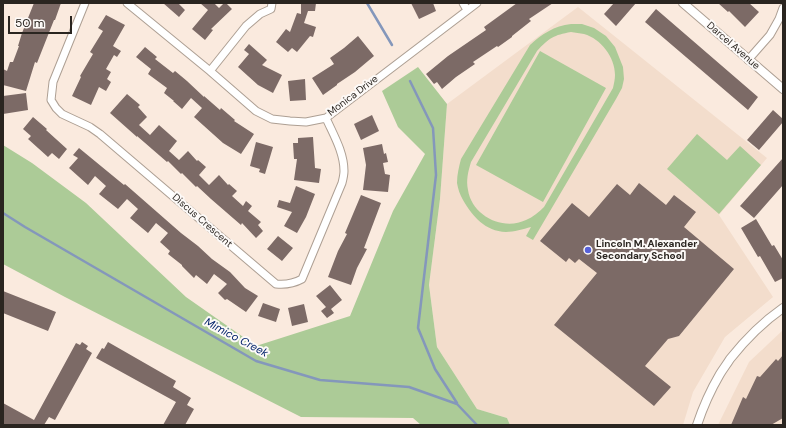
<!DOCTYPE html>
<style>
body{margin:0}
#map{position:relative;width:786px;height:428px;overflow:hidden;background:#faeade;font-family:"DM Sans",sans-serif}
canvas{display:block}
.frame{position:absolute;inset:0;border:4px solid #2a2520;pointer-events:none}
.scale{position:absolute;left:8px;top:16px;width:64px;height:18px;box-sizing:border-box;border:2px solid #2a2520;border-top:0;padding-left:5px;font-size:12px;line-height:14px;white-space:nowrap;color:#2a2520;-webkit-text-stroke:3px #fdfaf8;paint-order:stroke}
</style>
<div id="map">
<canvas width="786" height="428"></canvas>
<div class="frame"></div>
<div class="scale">50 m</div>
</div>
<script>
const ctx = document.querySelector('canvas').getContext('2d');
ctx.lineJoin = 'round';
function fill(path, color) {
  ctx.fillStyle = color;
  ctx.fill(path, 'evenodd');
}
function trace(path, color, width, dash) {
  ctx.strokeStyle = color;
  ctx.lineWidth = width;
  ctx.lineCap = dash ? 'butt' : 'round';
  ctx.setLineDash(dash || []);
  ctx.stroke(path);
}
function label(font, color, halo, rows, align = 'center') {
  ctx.font = font + ' "DM Sans",sans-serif';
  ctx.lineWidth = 4;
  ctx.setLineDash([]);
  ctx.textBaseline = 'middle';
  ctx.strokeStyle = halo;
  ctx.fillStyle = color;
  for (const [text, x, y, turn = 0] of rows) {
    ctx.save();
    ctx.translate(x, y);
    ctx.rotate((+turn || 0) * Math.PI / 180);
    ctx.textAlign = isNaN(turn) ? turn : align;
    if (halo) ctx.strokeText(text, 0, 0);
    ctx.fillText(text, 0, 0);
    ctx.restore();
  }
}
fill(new Path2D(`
 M578,7L767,158L719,215L773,297L725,337L693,392L683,425H510L507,418L477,409L437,347L429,285L440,199L447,104Z
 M783,330V425H718L749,362Z`), '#f3ddcc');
fill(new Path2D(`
 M571,24H582L594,28L606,36L615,47L623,67L624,79L622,88L616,99L533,240L526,236L531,227C523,229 514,232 506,232C485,231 473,217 463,200C460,195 458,189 457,183C457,174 459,167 461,159L530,45C542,34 554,26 571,24ZM571,32C575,33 580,33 584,34C601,39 615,57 615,75C615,79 614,83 613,88L544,207C539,212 533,217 526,220C503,231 472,216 468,190C466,180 468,172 471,162L537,51C549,38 554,35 571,32Z
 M540,51L606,88L543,202L476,165Z
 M418,67L447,104L440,199L429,285L437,347L477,409L507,418L510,425H421L413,418L301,417L65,297L3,264V145L32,163L86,203L186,297L256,346L350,316L393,211L425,154L398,127L382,91Z
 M697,134L727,160L740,146L761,165L719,214L667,169Z`), '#accb97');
trace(new Path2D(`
 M367,3L392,45
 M410,81L433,128L436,175L418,328L435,369L457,403
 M3,213L25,227L256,361L320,380L409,387L457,404L477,425`), '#8497bb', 2.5);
fill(new Path2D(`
 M34,3H61L55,20H54L37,63L35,62L26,91L3,85V69L7,71L10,62H13L19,46H18L22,33Z
 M163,3H178L185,10L179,17Z
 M200,3H214L219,8L224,3H226L232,9L211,29L213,30L205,40L192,29L208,10Z
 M301,3H316L315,11H308L304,23L316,27L313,37L310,36L297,52L292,48L288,52L276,42L286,29L290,32L297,13L301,14Z
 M411,3H433L436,11L419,19Z
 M517,3H553L529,19L531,21L512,36V37L498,47L497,46L473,62L475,64L456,77L442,89L437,82L434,84L426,74L448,56L486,30L484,27Z
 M614,3H636L616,26L604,14Z
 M718,3H749L759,12L745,27L729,11L728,12Z
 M656,9L758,97L748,110L645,22Z
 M106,15L125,25L113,46L121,51L117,57L114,55L106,69L111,72L107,79L111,82L106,91L99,87L91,105L72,96L81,77L80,76L93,54L90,52L103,31L98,28Z
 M358,36L374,56L355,72L337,84V85L323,95L312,78L334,64L330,58L344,48Z
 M249,44L267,60L262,65L282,75L273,93L258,85L238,67L249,54L244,50Z
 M145,47L157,57L155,59L173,73L175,71L187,81L204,97V96L220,110L221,108L235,120L234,121L254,134L241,154L223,143L194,117L202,108L191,98L182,109L173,101H174L164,93L167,88L148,74L151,69L136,57Z
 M305,79L306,100L290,101L288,81Z
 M26,93L28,110L3,114V96Z
 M127,94L140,105L138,107L147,117L139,125L150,135L159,125L177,141L169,151L179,160L188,151L197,161L198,160L206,167L199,175L209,185L219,175L228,185L229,184L237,191L232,196L243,206L246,201L252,206L248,211L261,222L258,225L263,231L256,238L242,223L241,225L211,199L197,186L196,187L182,173L181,174L168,161L167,162L137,136V137L110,113Z
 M773,110L783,119V122L759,150L747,140Z
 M372,115L379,131L361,140L354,124Z
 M33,117L47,129L46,130L67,149L59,159L52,153L48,157L28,139L31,136L23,129Z
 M313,137L315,168L321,169L319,183L294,180L297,159H294L293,143H298V138Z
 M256,142L273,147L265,174L259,172L260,169L250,166Z
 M382,144L384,154L386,153L388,162L383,163L385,174L390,175L388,192L363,190L366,165L363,148Z
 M79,148L124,185L125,184L181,233L198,246L212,259L230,272L245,288L258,296L246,312L227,299L225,300L218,293L227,284L214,274L207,284L196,275L194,278L182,266V265L168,254L170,251L160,242L168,233L156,223L148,233L130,218L138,209L127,199L118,209L99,194L106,186L95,176L88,185L69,168L78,158L73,155Z
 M783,158V185L754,218L740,206Z
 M639,183L666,205L674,195L696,212L684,227L734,269L679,336L668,339L645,366L671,387L654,406L554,325L597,273L579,259L575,263L569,258L566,262L540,241L572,203L589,217L617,184L630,195Z
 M296,186L315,194L306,217L297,233L284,226L292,212L277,207L279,200L290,203Z
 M361,195L381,203L364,248L367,249L357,268L351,285L328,277L338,251L347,234L345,233Z
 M756,219L772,246L774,245L783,260V278L775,282L760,256L758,257L741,228Z
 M278,236L293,248L282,261L267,249Z
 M330,285L342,300L331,309L334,313L327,318L321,311L326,307L316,296Z
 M3,291L56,312L48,331L3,313Z
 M263,303L280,309L276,322L258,316Z
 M304,304L308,322L292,326L288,308Z
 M82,342L88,346L86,349L92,353L55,420L49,417L44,425H3V403L34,420L76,343L80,345Z
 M108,342L176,381L173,387L191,398L187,405L194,409L185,425H163L176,402L96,358L102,348L104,349Z
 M783,355V418L771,425H731L743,397L746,399L757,376L760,377L776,359L778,361Z`), '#7c6a66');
const minor = new Path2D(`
 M85,3L53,82L51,100L56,108L62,114L90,127L100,134L276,284C286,285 293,284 302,279L342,183C343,179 344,175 344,171C344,152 333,134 326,118
 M127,3L210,71L256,111L272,119L290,121L306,122L326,118L477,3
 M463,3L467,10
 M748,60L770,35L779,19L783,8
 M210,71L246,26L260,14L271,9L272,3`);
const tertiary = new Path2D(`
 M683,3L783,89
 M697,425C703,407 710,391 720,374C723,369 727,364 730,359C745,340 763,322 783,308`);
trace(minor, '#ad9f93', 9);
trace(tertiary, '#ad9f93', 10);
trace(minor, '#fff', 7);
trace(tertiary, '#fff', 8);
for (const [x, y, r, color] of [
 [588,250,4,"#5761d8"]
]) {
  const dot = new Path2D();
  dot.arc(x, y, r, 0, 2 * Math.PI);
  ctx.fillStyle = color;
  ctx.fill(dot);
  trace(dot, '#fdfaf8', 1.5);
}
label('10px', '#2a2520', '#fdfaf8', [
 ["Darcel Avenue",733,46,41],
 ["Monica Drive",353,96,-37],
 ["Discus Crescent",202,221,41]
]);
label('bold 10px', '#2a2520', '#fdfaf8', [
 ["Lincoln M. Alexander",596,244],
 ["Secondary School",596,256]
], 'left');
label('italic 11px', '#01216a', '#fdfaf8', [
 ["Mimico Creek",236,338,28]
]);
</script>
